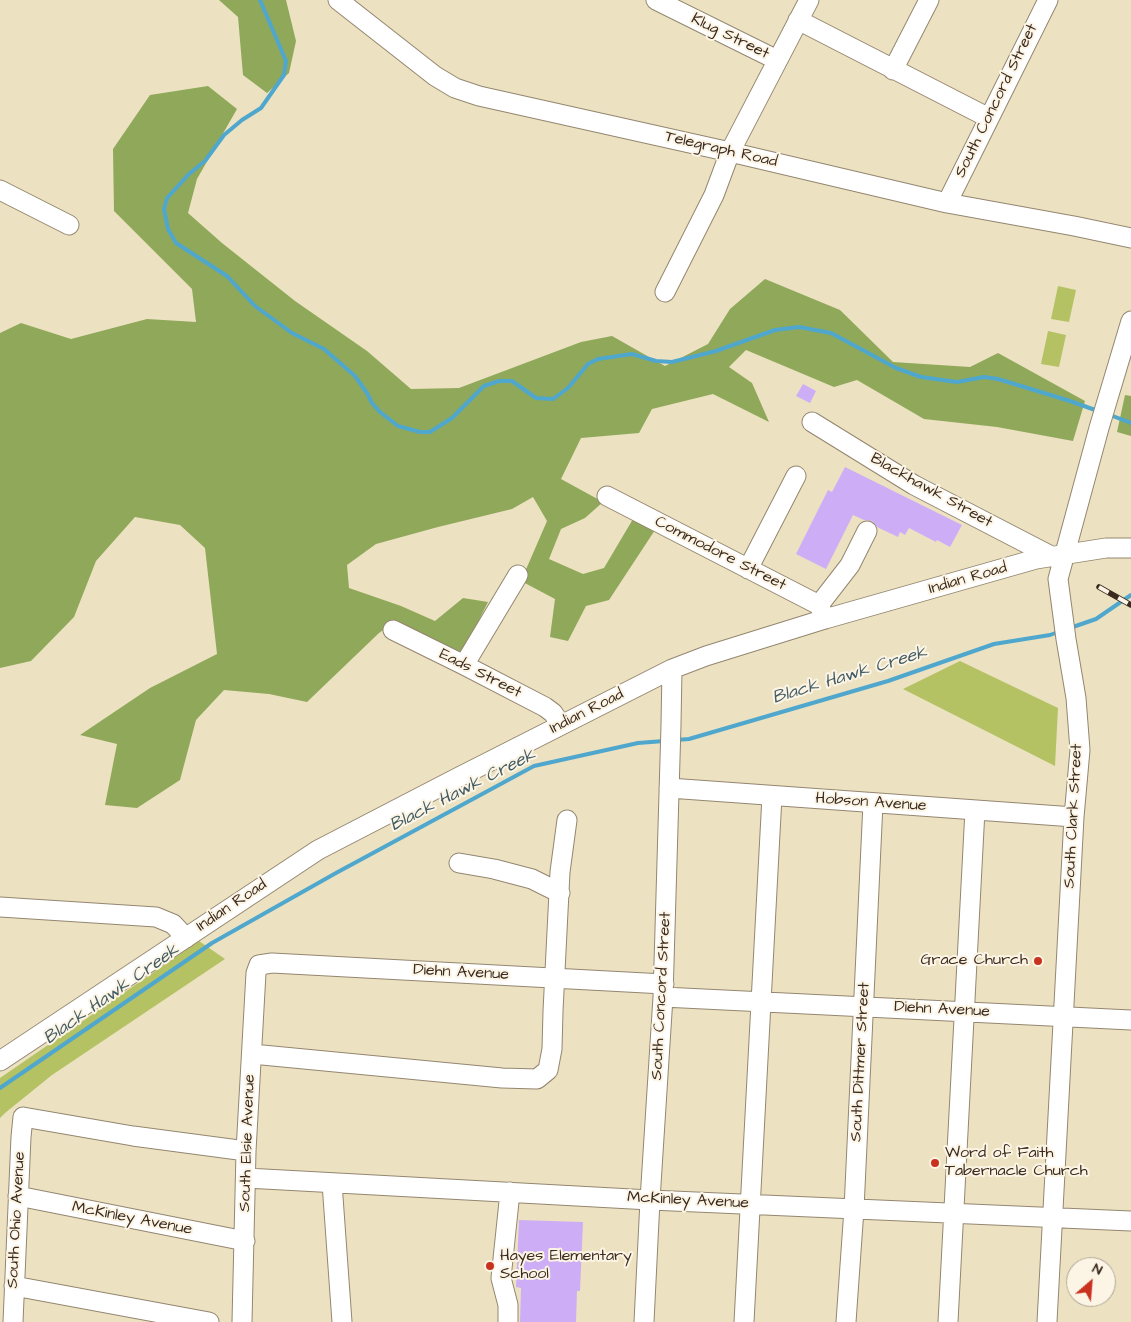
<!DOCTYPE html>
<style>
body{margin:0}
#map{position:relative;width:1131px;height:1322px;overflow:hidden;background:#ece2c1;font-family:"Architects Daughter",sans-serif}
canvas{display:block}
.north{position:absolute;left:1066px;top:1257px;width:50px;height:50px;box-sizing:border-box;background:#fcf5e5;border:1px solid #afa495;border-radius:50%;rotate:27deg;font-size:14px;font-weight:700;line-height:20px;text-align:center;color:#3b2a1e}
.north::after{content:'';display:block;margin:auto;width:18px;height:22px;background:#c8321e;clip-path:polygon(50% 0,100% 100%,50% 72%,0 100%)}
</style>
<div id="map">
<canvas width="1131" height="1322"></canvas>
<div class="north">N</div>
</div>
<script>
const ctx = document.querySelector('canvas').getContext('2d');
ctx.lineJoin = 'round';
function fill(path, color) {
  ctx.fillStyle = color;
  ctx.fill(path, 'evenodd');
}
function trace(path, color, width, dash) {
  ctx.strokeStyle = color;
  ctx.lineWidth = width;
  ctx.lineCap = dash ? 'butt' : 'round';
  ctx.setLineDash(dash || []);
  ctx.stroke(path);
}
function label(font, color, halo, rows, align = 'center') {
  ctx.font = font + ' "Architects Daughter",sans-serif';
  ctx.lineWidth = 4;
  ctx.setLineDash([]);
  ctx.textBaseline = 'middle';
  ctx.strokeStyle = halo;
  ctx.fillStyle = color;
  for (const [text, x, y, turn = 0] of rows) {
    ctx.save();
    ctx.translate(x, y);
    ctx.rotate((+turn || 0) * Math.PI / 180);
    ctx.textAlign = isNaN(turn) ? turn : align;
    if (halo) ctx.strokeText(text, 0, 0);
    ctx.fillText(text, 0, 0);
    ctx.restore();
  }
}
fill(new Path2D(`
 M1058,286L1076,290L1069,322L1051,319Z
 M1048,331L1066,335L1059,367L1041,364Z
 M960,661L1058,708L1055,766L903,689Z
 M199,941L225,959L52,1075L5,1113L0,1118V1078Z`), '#b4c264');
fill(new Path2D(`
 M219,0H286L296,41L289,73L267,93L243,75L238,17Z
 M208,86L237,109L197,179L188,213L222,243L295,301L367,351L411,389L459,388L581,342L612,336L665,366L708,344L730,309L765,279L840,310L893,362L970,367L998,353L1085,401L1073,441L997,427L924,419L857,380L834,387L746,350L729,367L752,383L769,422L713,394L652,409L639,433L581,438L561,479L603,502L585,518L561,529L549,559L583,574L604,568L633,519L655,530L609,600L586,606L568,641L550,637L555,599L521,581L547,521L533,497L512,509L438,527L376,544L347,565L349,588L401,606L435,621L463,598L488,602L460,658L393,623L379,633L307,702L269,694L224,690L196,720L180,780L137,808L105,805L117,744L80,735L150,688L217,654L205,548L180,525L135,517L96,561L74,617L31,661L0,668V333L21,323L71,339L147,319L196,322L192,289L114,211L113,149L150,95Z
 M1125,395L1131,396V436L1117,432Z`), '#8fa85a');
trace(new Path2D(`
 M260,0L286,61L284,75L261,108L242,120L224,135L205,161L189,174L167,198L164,209L168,229L176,243L227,276L255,306L292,333L324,349L355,376L367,393L372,403L380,412L398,426L420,432H430L452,418L484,386L499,381H512L536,398L553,399L568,388L588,364L598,359L632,354L656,361L672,362L716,351L775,330L799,327L831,333L896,368L921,377L957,382L984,377L998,379L1070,401L1098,411
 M1110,415L1131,423
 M1070,628L1096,619L1131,595
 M676,740L689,739L888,681L994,644L1050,635L1058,632
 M0,1088L212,943L336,873L534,766L638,743L664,741`), '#50a7cd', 4);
fill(new Path2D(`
 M803,384L816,391L810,403L796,396Z
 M845,467L962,525L950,547L937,540L936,542L909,528L905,535L900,532L898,537L877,527L872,521L864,520L853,515L826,569L796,554L828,490L832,492Z
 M519,1220L583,1222L580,1291H577L576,1322H520L521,1288L516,1287Z`), '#ceadf7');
const minor = new Path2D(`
 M338,0L435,76L455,88L479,96L730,152L947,203L1074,226L1131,238
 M656,0L777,60
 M798,20L989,118
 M893,70L929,0
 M0,190L69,225
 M947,203L1048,0
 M665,292L714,195L730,152L809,0
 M812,422L914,485L1053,557
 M607,496L819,605L825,619
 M748,569L796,476
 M819,605L850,565L867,531
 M393,630L464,665L545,707L553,713L561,725
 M464,665L518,575
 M669,788L1074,817
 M459,863L494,869L532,879L560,893
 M0,907L156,917L173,924L186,938
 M663,997L1131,1020
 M252,1054L502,1078L537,1079L548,1070L552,1049L553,1011L560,872L567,820
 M0,1061L318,850L457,778L672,669L706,656L825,619L1036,559L1106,548H1131
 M246,1178L650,1200L1131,1221
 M332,1183L342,1322
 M18,1196L245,1241
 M14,1286L209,1322
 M13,1322L21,1137L23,1117L133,1136L246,1151
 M242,1322L246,1151L256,973L259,965L272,963L664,984
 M508,1322V1305L501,1278L510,1192
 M644,1322L650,1200L663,997L671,725L672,669
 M744,1322L772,796
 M846,1322L854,1209L873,803
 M948,1322L975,810
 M1047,1322L1074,817L1080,750L1076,698L1066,639L1058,579L1099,428L1131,321`);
trace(minor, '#948670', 21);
trace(minor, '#fff', 19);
const rail = new Path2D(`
 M1099,587L1131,605`);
trace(rail, '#3b2a1e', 5.5);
trace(rail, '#fcf5e5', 4, [11]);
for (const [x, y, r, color] of [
 [1038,961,5,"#c8321e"],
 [935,1163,5,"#c8321e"],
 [490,1266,5,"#c8321e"]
]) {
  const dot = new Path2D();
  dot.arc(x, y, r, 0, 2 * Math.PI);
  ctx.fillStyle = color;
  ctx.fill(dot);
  trace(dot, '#fcf5e5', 2);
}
label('16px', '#3b2a1e', '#fcf5e5', [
 ["Klug Street",730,37,26],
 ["South Concord Street",997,101,-64],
 ["Telegraph Road",721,150,13],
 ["Blackhawk Street",931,491,29],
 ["Commodore Street",720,554,27],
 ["Indian Road",968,579,-16],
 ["Eads Street",480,674,27],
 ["Indian Road",587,712,-27],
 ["Hobson Avenue",871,803,4],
 ["South Clark Street",1074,816,-87],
 ["Indian Road",232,906,-34],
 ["Diehn Avenue",461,973,3],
 ["South Concord Street",662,996,-87],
 ["Diehn Avenue",942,1010,3],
 ["South Dittmer Street",861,1062,-87],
 ["South Elsie Avenue",248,1143,-88],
 ["McKinley Avenue",688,1201,3],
 ["McKinley Avenue",132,1219,11],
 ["South Ohio Avenue",17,1220,-87]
]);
label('16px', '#3b2a1e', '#fcf5e5', [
 ["Grace Church",1028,961,"right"],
 ["Word of Faith",945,1154],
 ["Tabernacle Church",945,1172],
 ["Hayes Elementary",500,1257],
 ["School",500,1275]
], 'left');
label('italic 18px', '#435c64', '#fcf5e5', [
 ["Black Hawk Creek",850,676,-17],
 ["Black Hawk Creek",463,791,-27],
 ["Black Hawk Creek",112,995,-35]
]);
</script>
